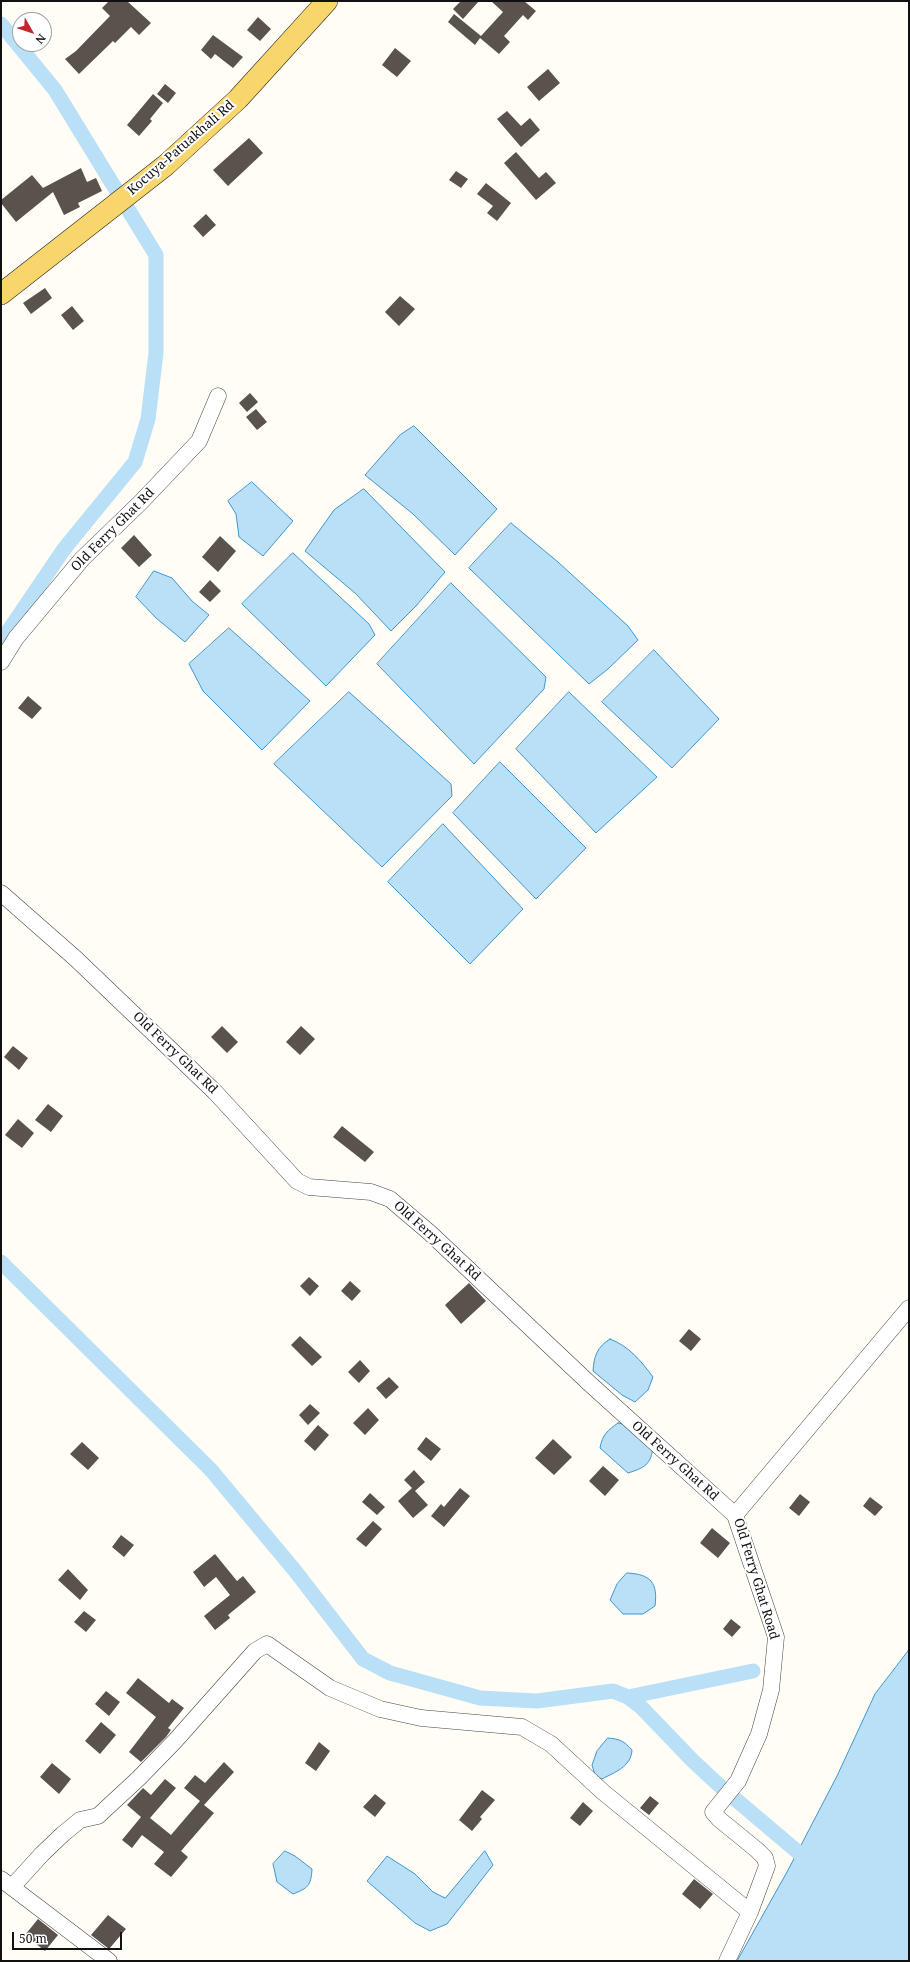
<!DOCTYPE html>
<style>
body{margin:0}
#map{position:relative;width:910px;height:1962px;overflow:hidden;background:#fffdf5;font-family:"Noto Serif",serif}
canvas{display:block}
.frame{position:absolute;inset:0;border:2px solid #111;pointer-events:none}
.north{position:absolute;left:12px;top:12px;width:40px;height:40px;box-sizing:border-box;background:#fff;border:1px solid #a0a0a0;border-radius:50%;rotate:129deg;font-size:11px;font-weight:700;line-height:16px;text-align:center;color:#111}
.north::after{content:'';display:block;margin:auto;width:14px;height:18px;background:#c4262e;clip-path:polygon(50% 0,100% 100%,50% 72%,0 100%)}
.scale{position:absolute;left:12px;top:1932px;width:110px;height:18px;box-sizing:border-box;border:2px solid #111;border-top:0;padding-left:5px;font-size:12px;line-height:14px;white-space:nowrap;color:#111;-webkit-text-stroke:3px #fff;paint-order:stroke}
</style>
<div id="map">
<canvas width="910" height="1962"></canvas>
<div class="frame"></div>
<div class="north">N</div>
<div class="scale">50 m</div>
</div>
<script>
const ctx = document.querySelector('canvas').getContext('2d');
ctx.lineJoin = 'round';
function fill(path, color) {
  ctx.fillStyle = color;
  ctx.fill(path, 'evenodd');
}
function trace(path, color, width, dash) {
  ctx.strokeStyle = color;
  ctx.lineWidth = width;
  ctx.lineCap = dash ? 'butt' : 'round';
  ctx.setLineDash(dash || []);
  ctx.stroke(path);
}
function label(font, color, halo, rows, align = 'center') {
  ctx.font = font + ' "Noto Serif",serif';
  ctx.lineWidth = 4;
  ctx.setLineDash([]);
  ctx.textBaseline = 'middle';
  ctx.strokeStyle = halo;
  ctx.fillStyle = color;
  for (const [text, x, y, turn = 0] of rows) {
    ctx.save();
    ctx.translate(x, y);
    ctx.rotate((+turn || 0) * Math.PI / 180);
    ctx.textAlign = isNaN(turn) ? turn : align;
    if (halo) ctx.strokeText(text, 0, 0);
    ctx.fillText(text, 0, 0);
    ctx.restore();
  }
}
const water = new Path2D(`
 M414,426L497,509L455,555L413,514L365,475L400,435Z
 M252,482L293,521L263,556L239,537L236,514L228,501Z
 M364,489L445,572L416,606L391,631L355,593L305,551L334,510Z
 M511,523L558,562L628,626L638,640L608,669L589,684L469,568Z
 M293,553L369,624L375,635L326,686L242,604Z
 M154,571L172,578L192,601L209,615L185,642L156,618L136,597Z
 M451,583L546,677L544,689L474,764L377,664Z
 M229,628L310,701L262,750L203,691L189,664Z
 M654,650L719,719L672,768L602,702Z
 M349,692L451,784L452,796L382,867L274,764Z
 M569,692L657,777L596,833L516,749Z
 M500,762L586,848L536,899L453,813Z
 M443,824L523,909L470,964L388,882Z
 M610,1339C629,1346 641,1361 653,1377L648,1390L635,1402L622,1395L593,1371C594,1356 597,1347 610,1339Z
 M618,1423L623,1424L653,1447C651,1465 644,1468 628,1473L600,1448C602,1435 608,1430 618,1423Z
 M627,1573C651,1574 658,1583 655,1606L643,1614H623L610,1600L617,1584Z
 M909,1650V1961H737L787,1872L837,1776L875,1694Z
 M608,1738C620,1739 624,1741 632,1750C631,1767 615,1772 602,1779L595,1775L592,1765L597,1751Z
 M285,1851L295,1856L312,1869C311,1886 308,1888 293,1894L277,1882L273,1864Z
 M485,1851L493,1865L447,1924L430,1931L415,1923L367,1881L387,1856L415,1874L433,1892L445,1898Z`);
fill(water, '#b9e0f7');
trace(water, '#3f96cf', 1);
trace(new Path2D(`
 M1,24L55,90L156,255V353L148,419L135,462L64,549L1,642
 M1,1262L211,1470L296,1572L363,1659L390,1673L480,1698L537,1701L613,1691L628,1697L641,1707L693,1761L721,1787L812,1864
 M628,1697L753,1671`), '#b9e0f7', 15);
fill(new Path2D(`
 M109,1H127L151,23L139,35L131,27L115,43L113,41L79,74L65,59L76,51L110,16L102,8Z
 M461,1H479L463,19L453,9Z
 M491,1H524L536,11L528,20L523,15L504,36L510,42L499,54L480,38L475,45L448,22L454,14L481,36L503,12Z
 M258,17L271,29L260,41L247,30Z
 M213,35L243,57L233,68L215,54L211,59L201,50Z
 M395,48L411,61L397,77L382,65Z
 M548,69L560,83L539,101L527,87Z
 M165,84L176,93L168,103L157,94Z
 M153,94L163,103L150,119L152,121L139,136L127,125Z
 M507,111L521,126L530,118L540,130L521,147L497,119Z
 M249,138L263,153L228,186L213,170Z
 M516,152L539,178L546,172L556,183L536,200L504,163Z
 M81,168L87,182L96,178L102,191L78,203L80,207L64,215L53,192L16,222L1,203V200L32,175L43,188Z
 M456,171L468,179L461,188L449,180Z
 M486,183L511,203L497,221L487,213L493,206L477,194Z
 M206,214L216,225L203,237L193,226Z
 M45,288L52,298L31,314L23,303Z
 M400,296L415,309L399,326L385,312Z
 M72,306L84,321L73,330L61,315Z
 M250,393L258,402L247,412L239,403Z
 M256,409L267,422L257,430L246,417Z
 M134,535L152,555L139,567L121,548Z
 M220,536L236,551L218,572L202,557Z
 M210,580L221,591L210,602L199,592Z
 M28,696L42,708L32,719L18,708Z
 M222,1026L238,1042L227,1053L211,1037Z
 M301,1026L315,1039L300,1055L286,1042Z
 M13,1046L28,1058L19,1070L4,1057Z
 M48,1104L63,1116L51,1132L35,1120Z
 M18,1119L34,1133L22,1148L5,1135Z
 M342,1126L374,1152L365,1162L333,1137Z
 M309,1277L319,1286L310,1296L300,1286Z
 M350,1281L361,1291L352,1301L341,1291Z
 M469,1283L486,1301L461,1324L445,1305Z
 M689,1329L701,1339L691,1351L679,1341Z
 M300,1336L322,1357L312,1366L291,1345Z
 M360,1360L370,1371L359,1383L348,1372Z
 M389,1377L399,1387L386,1399L376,1388Z
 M310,1404L320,1413L308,1425L299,1415Z
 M368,1408L379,1420L365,1435L353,1423Z
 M318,1425L329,1435L315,1451L304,1441Z
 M426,1437L441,1449L431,1461L417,1449Z
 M553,1439L572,1457L554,1475L535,1458Z
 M82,1442L99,1458L88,1470L70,1454Z
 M603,1466L619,1480L605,1496L589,1481Z
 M414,1470L425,1482L415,1491L428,1505L413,1518L398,1501L412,1488L404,1480Z
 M460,1488L470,1496L444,1527L431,1516L441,1504L444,1507Z
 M370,1493L385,1507L377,1515L362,1502Z
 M800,1494L810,1502L799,1516L789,1508Z
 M870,1497L883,1507L875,1516L863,1506Z
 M373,1521L382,1529L366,1547L356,1539Z
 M712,1528L730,1543L718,1558L700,1543Z
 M121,1535L134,1545L124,1557L112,1547Z
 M215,1554L237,1581L243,1576L256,1592L228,1615L230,1618L215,1630L204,1616L230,1595L216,1577L204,1587L193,1572Z
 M68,1569L88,1590L80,1600L58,1580Z
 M84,1611L96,1620L86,1632L74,1622Z
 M731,1619L741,1627L732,1637L723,1629Z
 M138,1678L169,1703L172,1699L184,1708L168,1728L171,1730L166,1737L141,1762L129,1752L156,1717L126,1693Z
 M106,1691L120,1702L109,1716L95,1704Z
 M101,1722L116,1735L100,1754L85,1741Z
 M319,1742L330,1751L316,1771L305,1763Z
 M224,1762L234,1772L204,1805L214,1813L181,1851L188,1857L171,1877L154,1864L164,1852L142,1835L132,1848L122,1840L141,1817L127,1805L143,1788L151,1795L165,1779L176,1788L150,1818L171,1835L200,1801L184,1788L195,1775L205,1783Z
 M52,1763L71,1779L59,1794L40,1777Z
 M482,1790L495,1800L480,1817L482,1819L472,1831L459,1820Z
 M375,1794L386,1803L375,1817L363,1807Z
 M650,1796L659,1803L649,1815L640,1808Z
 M583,1802L593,1811L580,1826L570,1818Z
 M694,1879L713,1894L700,1909L682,1894Z
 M108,1915L126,1929L109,1949L91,1935Z
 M38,1919L58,1935L45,1951L25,1935Z`), '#5a524d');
const minor = new Path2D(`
 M1,662L16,638L82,559L141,502L199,441L218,396
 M1,893L75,958L215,1092L297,1181L309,1187L371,1192L390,1199L430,1233L590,1384L735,1515L776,1637L771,1690L759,1734L738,1781L713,1812L719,1819L757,1850L765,1858L767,1866L750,1912L727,1961
 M735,1515L909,1308
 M1,1879L109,1961
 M12,1887L42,1854L63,1834L80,1820L98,1816L139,1778L175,1741L255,1651L267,1644L330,1688L380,1709L421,1718L522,1727L551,1744L603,1792L750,1912`);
const major = new Path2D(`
 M1,294L166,165L238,99L327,1`);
trace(minor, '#444', 17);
trace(major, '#222', 22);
trace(minor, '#fff', 16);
trace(major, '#f9d66b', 21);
label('13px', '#111', '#fff', [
 ["Kocuya-Patuakhali Rd",181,148,-41],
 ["Old Ferry Ghat Rd",113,530,-45],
 ["Old Ferry Ghat Rd",175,1053,44],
 ["Old Ferry Ghat Rd",437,1241,42],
 ["Old Ferry Ghat Rd",675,1461,42],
 ["Old Ferry Ghat Road",756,1579,73]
]);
</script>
